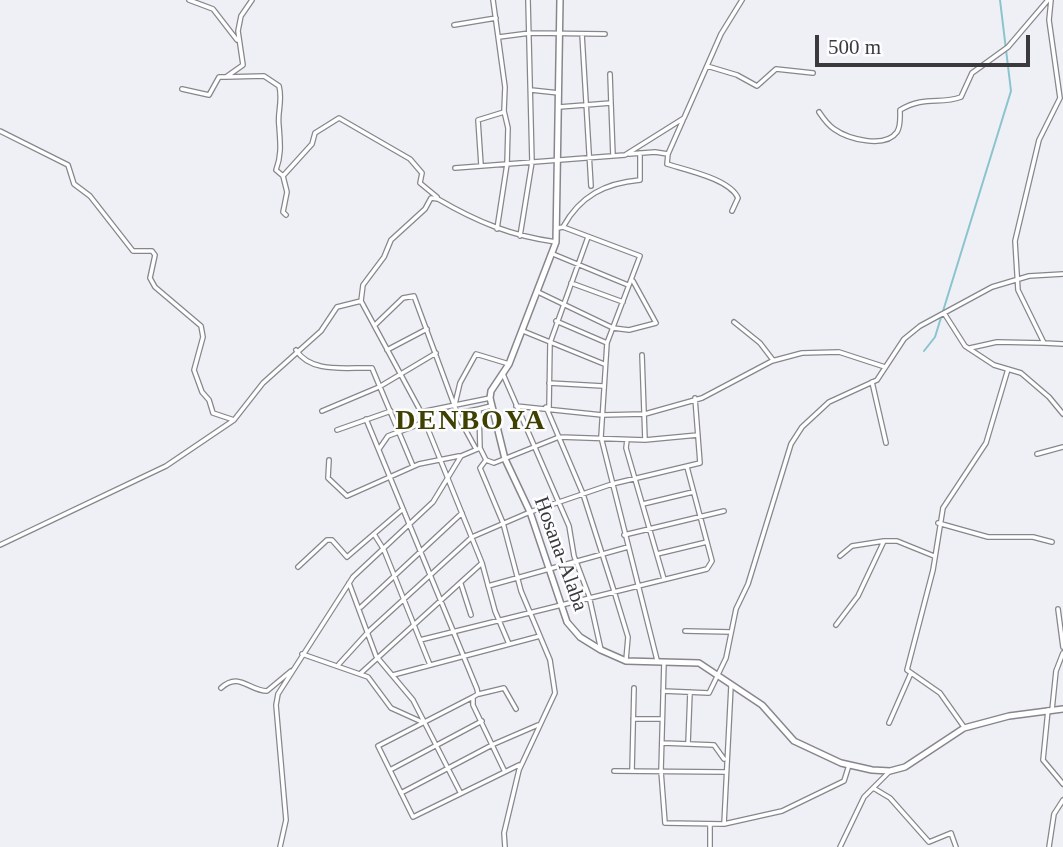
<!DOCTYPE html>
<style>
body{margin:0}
#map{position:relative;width:1063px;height:847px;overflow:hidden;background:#eef0f6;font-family:Georgia,serif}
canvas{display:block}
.scale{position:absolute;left:815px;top:35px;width:215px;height:32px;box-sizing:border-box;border:4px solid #3a3a3d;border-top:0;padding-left:9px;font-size:21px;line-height:24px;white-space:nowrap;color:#3a3a3d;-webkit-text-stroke:5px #fdfdff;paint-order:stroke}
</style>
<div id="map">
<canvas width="1063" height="847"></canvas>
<div class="scale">500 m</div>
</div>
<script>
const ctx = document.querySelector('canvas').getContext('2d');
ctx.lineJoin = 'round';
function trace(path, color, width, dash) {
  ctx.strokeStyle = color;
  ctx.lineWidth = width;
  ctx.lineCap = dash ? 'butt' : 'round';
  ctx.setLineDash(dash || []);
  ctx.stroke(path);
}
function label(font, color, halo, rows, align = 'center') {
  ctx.font = font + ' Georgia,serif';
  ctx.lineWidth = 5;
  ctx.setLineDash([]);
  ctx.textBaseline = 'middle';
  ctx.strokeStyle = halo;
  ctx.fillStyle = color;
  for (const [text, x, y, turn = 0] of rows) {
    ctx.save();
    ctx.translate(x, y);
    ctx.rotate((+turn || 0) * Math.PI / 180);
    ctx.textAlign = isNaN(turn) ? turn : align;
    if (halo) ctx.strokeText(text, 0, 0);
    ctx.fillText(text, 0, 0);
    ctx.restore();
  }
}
trace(new Path2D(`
 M924,351L935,337L1011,91L1000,0`), '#8ac4cd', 2);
const minor = new Path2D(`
 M189,0L213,9L237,40
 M493,0L505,87L504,111L508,128L507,164L497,229
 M1051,0L1049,20L1060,98L1039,140L1015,241L1018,290L1044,343L1063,344
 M454,25L496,18
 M582,34L591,186
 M499,37L530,33L605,34
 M707,66L737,75L757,86L776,69L813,73
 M610,74L611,103
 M226,77L264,76L279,86C283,101 277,112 279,126C280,142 282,154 276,170L283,176
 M182,89L209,95L219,77H226L243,65L238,31L241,16L252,0
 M531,90L559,93
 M559,107L611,103L613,156
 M819,112C823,118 828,125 834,129C848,139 885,149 897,132C901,126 900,116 900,110C925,95 940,105 961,97L972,73L1008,47L1048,0
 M683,120L668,154L667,164C686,170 730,179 738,198L732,211
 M0,131L68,165L74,184L90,196L133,251H152L155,255L150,278L155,287L201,326L203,337L194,370L202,392L209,400L213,413L234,420L263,383L321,331L337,307L361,301L421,412L490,398
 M629,154L655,152L668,154
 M481,165L478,120L504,112
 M455,168L625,155L684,118L721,34L742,0
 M286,215L283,212L287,192L283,176L312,144L315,133L339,118L410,159L422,173L420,183L437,197
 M563,227L640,256L607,343L601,437L657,660
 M558,228L563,227C580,196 605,183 640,180V153
 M520,236L532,162L528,0
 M553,254L628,285
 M571,283L623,302
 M538,292L613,328L629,330L656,323L633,281
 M361,301L363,285L384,257L391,240L425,209L431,198L438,199C477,222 512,236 556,242
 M944,313L965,346L994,365L1021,373L1049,397L1063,414
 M556,321L607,343
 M734,322L760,343L773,360
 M375,325L403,298L414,296L459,418L476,449
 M523,331L604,364
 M970,348L997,342L1044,343
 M296,350C311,374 347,367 372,368L413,466
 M387,350L427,329
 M642,355L645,440
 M503,374L569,526L574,556L589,596L601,650
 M872,382L886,443
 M549,383L603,386
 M455,404L460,383L476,354L509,364
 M516,406L602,415L645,414L702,398L772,361L802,353L839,352L885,367
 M546,407L583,494L614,591L628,637L626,660
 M549,408L550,343L588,237
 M322,411L379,387L436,353
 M421,412L482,563L495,611L509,644
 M458,413L479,409
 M366,419L477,689L478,694L473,697V705L504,770
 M337,430L391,411
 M627,440L626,448L664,579
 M480,448L479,409L491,406
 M379,449L388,436L425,422
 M1037,454L1063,447
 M329,460L328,478L347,496L419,464L459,456
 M486,460L480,468L503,523L521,591L550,660L555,693L519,770L504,833L505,847
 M643,504L693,492
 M938,523L988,537H1033L1052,542
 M374,534L384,550L430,665
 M624,535L724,511
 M0,545L166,466L234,420
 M657,554L707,542
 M840,556L852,546L884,541
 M298,567L327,540H332L347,557L403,509
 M349,583L376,656L413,700L460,792
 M461,584L471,615
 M488,586L628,547
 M361,607L462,513
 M1058,609L1063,647
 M836,625L858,596L884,541H897L934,556
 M685,631L731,632
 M420,640L707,569L712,561L687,467
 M302,654L368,677L391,708L422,722
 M664,662L661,771L665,823L724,824L731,686
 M339,664L369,631L472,537L530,512L612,484L700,463L695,398
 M361,673L482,563
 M393,675L540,636
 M221,688C239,671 249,691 267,691L291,671
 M663,691L709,693L726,658L736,609L748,584L791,444L802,427L829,402L877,380L904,339L920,326L992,287L1029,276L1063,274
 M479,694L504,688L516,709
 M473,697L378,746L413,817L519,765
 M1048,710L1043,760L1063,784
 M1052,710L1056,671L1063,653
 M633,719H662
 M889,723L911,673
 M964,727L940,693L907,670L933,570L943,508L986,443L1008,369
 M663,743L714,745L724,759
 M688,744L690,692
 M390,770L482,721
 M614,771L725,772
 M632,771L634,688
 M875,789L890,798L929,842L951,833L956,847
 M401,793L494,744L538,725
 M724,824L782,811L844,781L849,765
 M710,825V847
 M280,847L286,820L276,705L278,694L353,577L433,502L461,456L480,448L486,460L494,463L559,437L645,440L698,435
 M840,847L864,797L890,771
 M1049,847L1054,814L1063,800`);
const secondary = new Path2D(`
 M560,0L556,242L509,364L491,391L490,398L505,459L530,512L567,622L580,637L601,650L626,661L699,663L762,705L794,741L841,763L872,770L890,771L905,767L964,728L1009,716L1063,709`);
trace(minor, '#85878c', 6);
trace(secondary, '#85878c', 8);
trace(minor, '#fff', 3.5);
trace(secondary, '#fff', 5);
label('21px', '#3a3a3d', '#fdfdff', [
 ["Hosana-Alaba",560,554,70]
]);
ctx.letterSpacing = '2px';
label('bold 28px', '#3e4100', '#fdfdff', [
 ["DENBOYA",471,422]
]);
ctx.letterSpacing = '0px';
</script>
